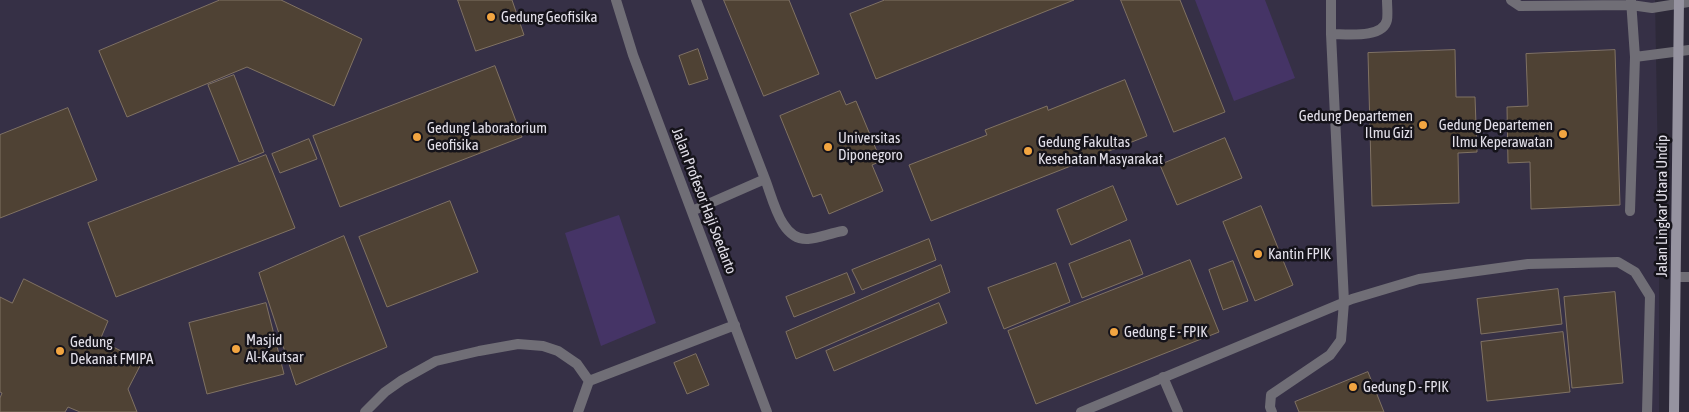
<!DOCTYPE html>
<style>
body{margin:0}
canvas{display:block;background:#2d2939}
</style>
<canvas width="1689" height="412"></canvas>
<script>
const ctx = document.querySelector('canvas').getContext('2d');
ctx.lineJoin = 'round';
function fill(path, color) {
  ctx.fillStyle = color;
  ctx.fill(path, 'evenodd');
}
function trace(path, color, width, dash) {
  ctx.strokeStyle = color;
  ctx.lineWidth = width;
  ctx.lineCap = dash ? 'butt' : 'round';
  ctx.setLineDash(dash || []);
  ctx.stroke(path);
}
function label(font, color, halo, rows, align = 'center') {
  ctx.font = font + ' "Asap Condensed",sans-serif';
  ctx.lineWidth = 5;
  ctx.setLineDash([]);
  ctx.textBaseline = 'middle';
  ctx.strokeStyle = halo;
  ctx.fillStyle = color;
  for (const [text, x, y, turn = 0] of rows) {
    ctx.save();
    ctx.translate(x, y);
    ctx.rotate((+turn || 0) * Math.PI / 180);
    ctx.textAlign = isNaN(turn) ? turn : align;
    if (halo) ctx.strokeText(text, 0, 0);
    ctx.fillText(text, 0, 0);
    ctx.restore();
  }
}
fill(new Path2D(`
 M0,0H1655L1659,230V412H0Z`), '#363046');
fill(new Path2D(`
 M1195,0H1265L1295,78L1234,101Z
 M619,215L656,323L601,346L565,233Z`), '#453466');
const building = new Path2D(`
 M220,0H281L362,39L334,106L247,67L127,117L99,51Z
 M458,0H512L524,35L476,51Z
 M724,0H789L819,74L764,96Z
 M885,0H1074L876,79L850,14Z
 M1121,0H1180L1225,112L1174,132Z
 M698,49L708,79L689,85L679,56Z
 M1455,50L1456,97H1475L1477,152L1458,153L1459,203L1372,206L1368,53Z
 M1615,50L1620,205L1531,209L1530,162L1508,163L1507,107L1528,106L1526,54Z
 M495,66L522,137L340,207L313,136Z
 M234,75L264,152L239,162L208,85Z
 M1125,80L1147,136L931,221L909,165L987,135L985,130L1047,106L1048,110Z
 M840,91L846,105L856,101L881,161L872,165L883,191L829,214L821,194L813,197L780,116Z
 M68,108L97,180L0,218V135Z
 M1225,138L1242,178L1177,205L1160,165Z
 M309,139L317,159L280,173L272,154Z
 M266,155L295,228L116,297L88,223Z
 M1113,186L1127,220L1071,245L1057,210Z
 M450,201L478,272L387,307L359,237Z
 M1261,206L1293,285L1255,301L1223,222Z
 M344,236L387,347L296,385L259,273Z
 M929,239L936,260L862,290L852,270Z
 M1130,240L1143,274L1082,298L1069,264Z
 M1190,260L1219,332L1036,404L1008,331Z
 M1233,261L1248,301L1223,310L1209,270Z
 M1056,263L1070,302L1004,329L988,288Z
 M941,265L950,292L796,359L786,332Z
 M847,273L855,293L794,317L786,297Z
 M24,279L108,321L100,340L142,362L128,389L137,412H80L68,407L65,412H0V398L2,393L0,392V297L12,303Z
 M1558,289L1562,324L1481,334L1477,299Z
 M1615,292L1623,383L1572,388L1564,297Z
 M266,303L284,374L207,394L189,323Z
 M939,303L947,323L834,371L826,351Z
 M1563,332L1570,392L1487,401L1481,342Z
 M696,354L709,385L687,394L674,363Z
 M1368,372L1384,412H1299L1295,402Z`);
fill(building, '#4f4234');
trace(building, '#807263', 1);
trace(new Path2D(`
 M616,0L633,55L767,412
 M1511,0L1520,6L1631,5L1652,8L1689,2
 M1331,34C1346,34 1383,39 1387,20C1388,14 1387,6 1387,0
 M1635,57L1689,50
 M765,179C773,199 781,241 808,239C819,238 831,233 843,231
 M692,211L765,179L696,0
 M1630,211L1635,57L1631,0
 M1163,377L1178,412
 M365,412L385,392L402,380L436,361L479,351L518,344L543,346L558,351L577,364L589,381
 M578,412L589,381L735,325
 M1081,412L1352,299L1419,279L1528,264L1618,262L1635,272L1650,296L1647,412
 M1272,412L1270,407L1271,395L1330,355L1341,340L1344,302L1331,34V0`), '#706e76', 10);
trace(new Path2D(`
 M1676,277H1689`), '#706e76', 10);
trace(new Path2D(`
 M1674,412L1679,0`), '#9693a0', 10);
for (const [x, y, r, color] of [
 [491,17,5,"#f2a541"],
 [1423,125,5,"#f2a541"],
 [1563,134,5,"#f2a541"],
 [417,137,5,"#f2a541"],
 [828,147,5,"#f2a541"],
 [1028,151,5,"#f2a541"],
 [1258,254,5,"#f2a541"],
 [1114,332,5,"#f2a541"],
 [236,349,5,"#f2a541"],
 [60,351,5,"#f2a541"],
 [1353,387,5,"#f2a541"]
]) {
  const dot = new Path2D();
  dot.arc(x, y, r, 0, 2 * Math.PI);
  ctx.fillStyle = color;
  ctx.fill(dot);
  trace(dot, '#15131a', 2);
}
label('15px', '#e2dfe9', '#15131a', [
 ["Gedung Geofisika",501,17],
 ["Gedung Departemen",1413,116,"right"],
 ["Ilmu Gizi",1413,133,"right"],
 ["Gedung Departemen",1553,125,"right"],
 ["Ilmu Keperawatan",1553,142,"right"],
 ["Gedung Laboratorium",427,128],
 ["Geofisika",427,145],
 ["Universitas",838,138],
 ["Diponegoro",838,155],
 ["Gedung Fakultas",1038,142],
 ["Kesehatan Masyarakat",1038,159],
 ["Kantin FPIK",1268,254],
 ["Gedung E - FPIK",1124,332],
 ["Masjid",246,340],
 ["Al-Kautsar",246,357],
 ["Gedung",70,342],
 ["Dekanat FMIPA",70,359],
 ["Gedung D - FPIK",1363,387]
], 'left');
label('15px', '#e2dfe9', '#15131a', [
 ["Jalan Profesor Haji Soedarto",704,201,69],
 ["Jalan Lingkar Utara Undip",1662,206,-90]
]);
</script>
